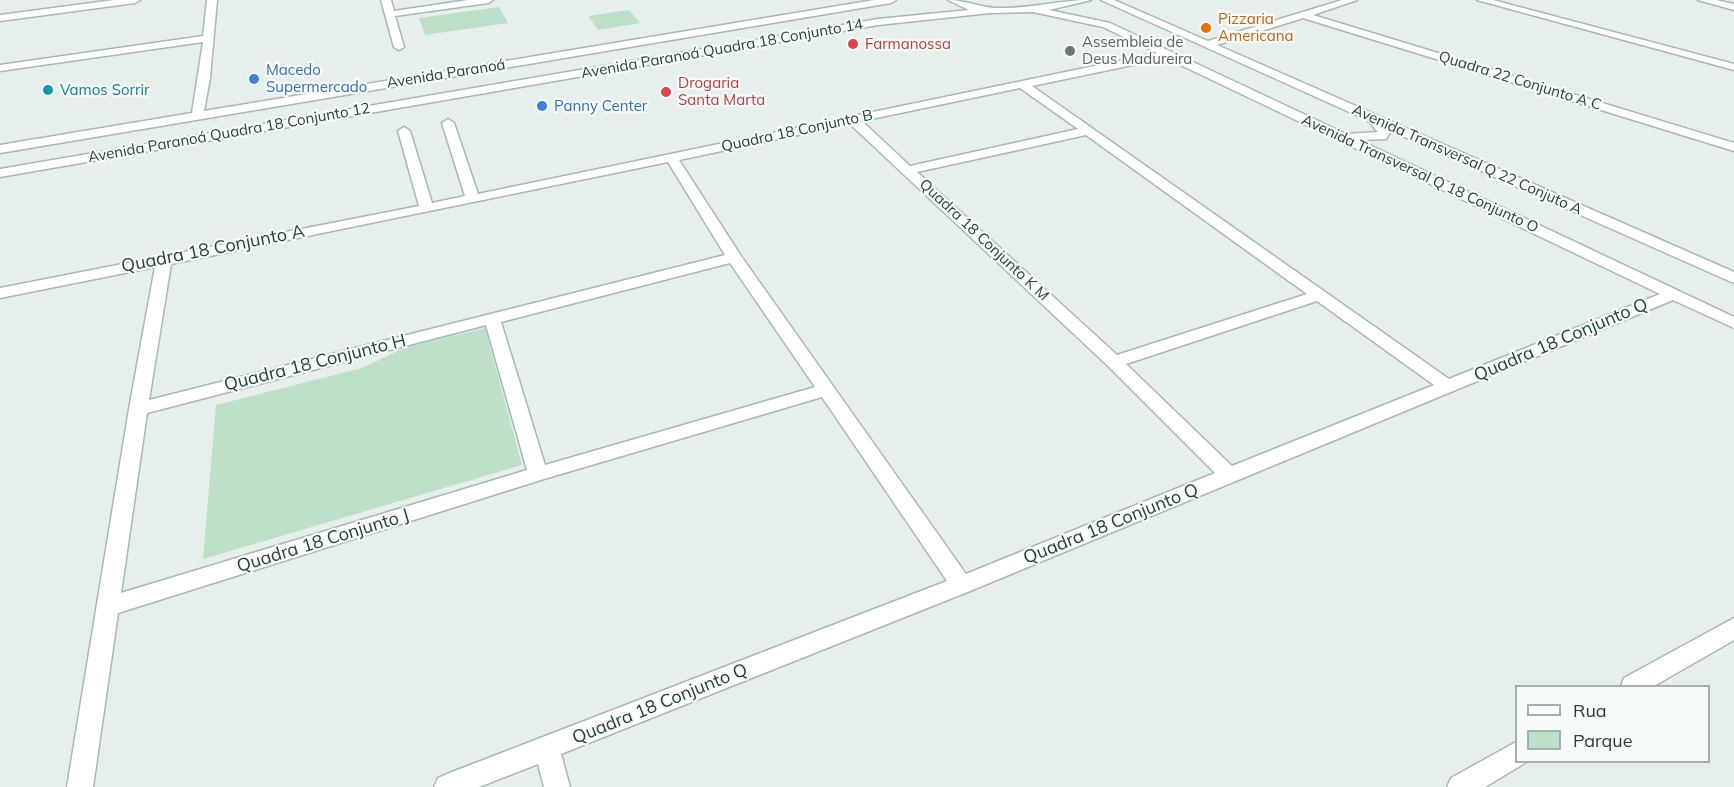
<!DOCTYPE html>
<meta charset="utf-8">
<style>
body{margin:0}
#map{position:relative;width:1734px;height:787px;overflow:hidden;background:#e6efeb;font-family:Mulish,sans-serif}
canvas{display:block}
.legend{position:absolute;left:1515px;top:685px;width:195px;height:78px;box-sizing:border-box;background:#f7fbf9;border:2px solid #a3b1ad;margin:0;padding:8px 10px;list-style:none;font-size:18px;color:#24423a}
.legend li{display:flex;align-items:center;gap:12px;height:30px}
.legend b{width:30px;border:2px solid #a3b1ad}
</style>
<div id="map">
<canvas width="1734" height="787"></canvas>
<ul class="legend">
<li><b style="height:8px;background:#fff"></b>Rua</li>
<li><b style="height:16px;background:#bfe0c8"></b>Parque</li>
</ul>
</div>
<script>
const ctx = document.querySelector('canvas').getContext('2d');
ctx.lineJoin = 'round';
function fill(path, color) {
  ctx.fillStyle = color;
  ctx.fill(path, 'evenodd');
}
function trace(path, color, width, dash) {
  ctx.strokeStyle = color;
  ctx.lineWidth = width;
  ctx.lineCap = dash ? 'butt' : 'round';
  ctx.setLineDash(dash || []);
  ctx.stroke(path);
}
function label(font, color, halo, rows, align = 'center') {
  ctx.font = font + ' Mulish,sans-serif';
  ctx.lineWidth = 4.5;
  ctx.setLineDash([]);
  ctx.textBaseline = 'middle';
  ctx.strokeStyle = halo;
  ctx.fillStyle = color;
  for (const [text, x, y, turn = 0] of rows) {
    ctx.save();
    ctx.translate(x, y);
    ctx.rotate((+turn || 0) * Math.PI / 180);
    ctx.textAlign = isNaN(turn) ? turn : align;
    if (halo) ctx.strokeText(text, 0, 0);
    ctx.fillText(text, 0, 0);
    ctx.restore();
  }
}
fill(new Path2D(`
 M499,7L508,23L425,35L419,18Z
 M629,10L640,23L598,30L588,16Z
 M485,328L522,465L203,559L216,405L362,368L406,347Z`), '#bfe0c8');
const minor = new Path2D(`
 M114,0H140L135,3L0,21V15Z
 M207,0H217L210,78L204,111L874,0H896L891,3L0,153V145L192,113L203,42L0,71V65L203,36Z
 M381,0H391L394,11L468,0H493L488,3L395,16L404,47L399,50L394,47Z
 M948,0C965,0 981,8 998,8C1029,9 1060,0 1091,0L1049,10L1110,23L1346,134L1378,132L1367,120L1101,0H1114L1208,41L1342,0H1357L1313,15L1734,143V151L1303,18L1217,45L1734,272V283L1729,281L1391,131L1386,139L1359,140L1734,317V328L1673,300L970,591L561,754L570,787H544L538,764L479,787H434L438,778L447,774L947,581L822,397L544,479L118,613L93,787H67L129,409L155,267L0,298V288L419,206L398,131L404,127L410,131L432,203L465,196L442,123L448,119L454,123L478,194L1157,53L1103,27L1033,12L990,13L878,25L0,177V169L878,19L969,10ZM1166,58L1660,294L1449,379L1032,86ZM1020,88L1078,129L910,166L862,121ZM850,124L1108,366L1215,473L966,574L741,256L679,160ZM1086,135L1307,294L1117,355L917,172ZM668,162L725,255L149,400L171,264ZM730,263L815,387L545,465L501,322ZM1317,301L1434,385L1232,466L1126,364ZM486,325L527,470L121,593L147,413Z
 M1477,0H1493L1734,64V70Z
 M1698,0H1716L1734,4V10Z
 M1734,618V640L1654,686H1621L1624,678Z
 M1516,742V762L1525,763L1485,787H1447L1451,778Z`);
trace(minor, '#a8b8b2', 3);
fill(minor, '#fff');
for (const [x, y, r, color] of [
 [1206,28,6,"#e8710a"],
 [853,44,6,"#e0444e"],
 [1070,51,6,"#6b7280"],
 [254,79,6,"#3f7fe0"],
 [48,90,6,"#0f9aa8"],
 [666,92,6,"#e0444e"],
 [542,106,6,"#3f7fe0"]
]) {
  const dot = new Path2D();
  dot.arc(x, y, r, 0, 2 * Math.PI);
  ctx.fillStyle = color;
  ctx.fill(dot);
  trace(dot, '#f7fbf9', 2);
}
label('15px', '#c56008', '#f7fbf9', [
 ["Pizzaria",1218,19],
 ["Americana",1218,36]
], 'left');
label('15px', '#5b616d', '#f7fbf9', [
 ["Assembleia de",1082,42],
 ["Deus Madureira",1082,59]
], 'left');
label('15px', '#be3a42', '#f7fbf9', [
 ["Farmanossa",865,44],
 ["Drogaria",678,83],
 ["Santa Marta",678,100]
], 'left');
label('15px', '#24423a', '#f7fbf9', [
 ["Avenida Paranoá Quadra 18 Conjunto 14",722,49,-10],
 ["Avenida Paranoá",446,74,-9],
 ["Quadra 22 Conjunto A C",1520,81,17],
 ["Quadra 18 Conjunto B",797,131,-12],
 ["Avenida Paranoá Quadra 18 Conjunto 12",229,133,-10],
 ["Avenida Transversal Q 22 Conjuto A",1467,160,24],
 ["Avenida Transversal Q 18 Conjunto O",1420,174,25],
 ["Quadra 18 Conjunto K M",984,240,43]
]);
label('15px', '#366cbe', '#f7fbf9', [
 ["Macedo",266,70],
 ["Supermercado",266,87],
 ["Panny Center",554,106]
], 'left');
label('15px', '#0d838f', '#f7fbf9', [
 ["Vamos Sorrir",60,90]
], 'left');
label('18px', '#24423a', '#f7fbf9', [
 ["Quadra 18 Conjunto A",213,249,-11],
 ["Quadra 18 Conjunto Q",1561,340,-23],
 ["Quadra 18 Conjunto H",315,363,-14],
 ["Quadra 18 Conjunto Q",1111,524,-22],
 ["Quadra 18 Conjunto J",323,541,-17],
 ["Quadra 18 Conjunto Q",660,704,-22]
]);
</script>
